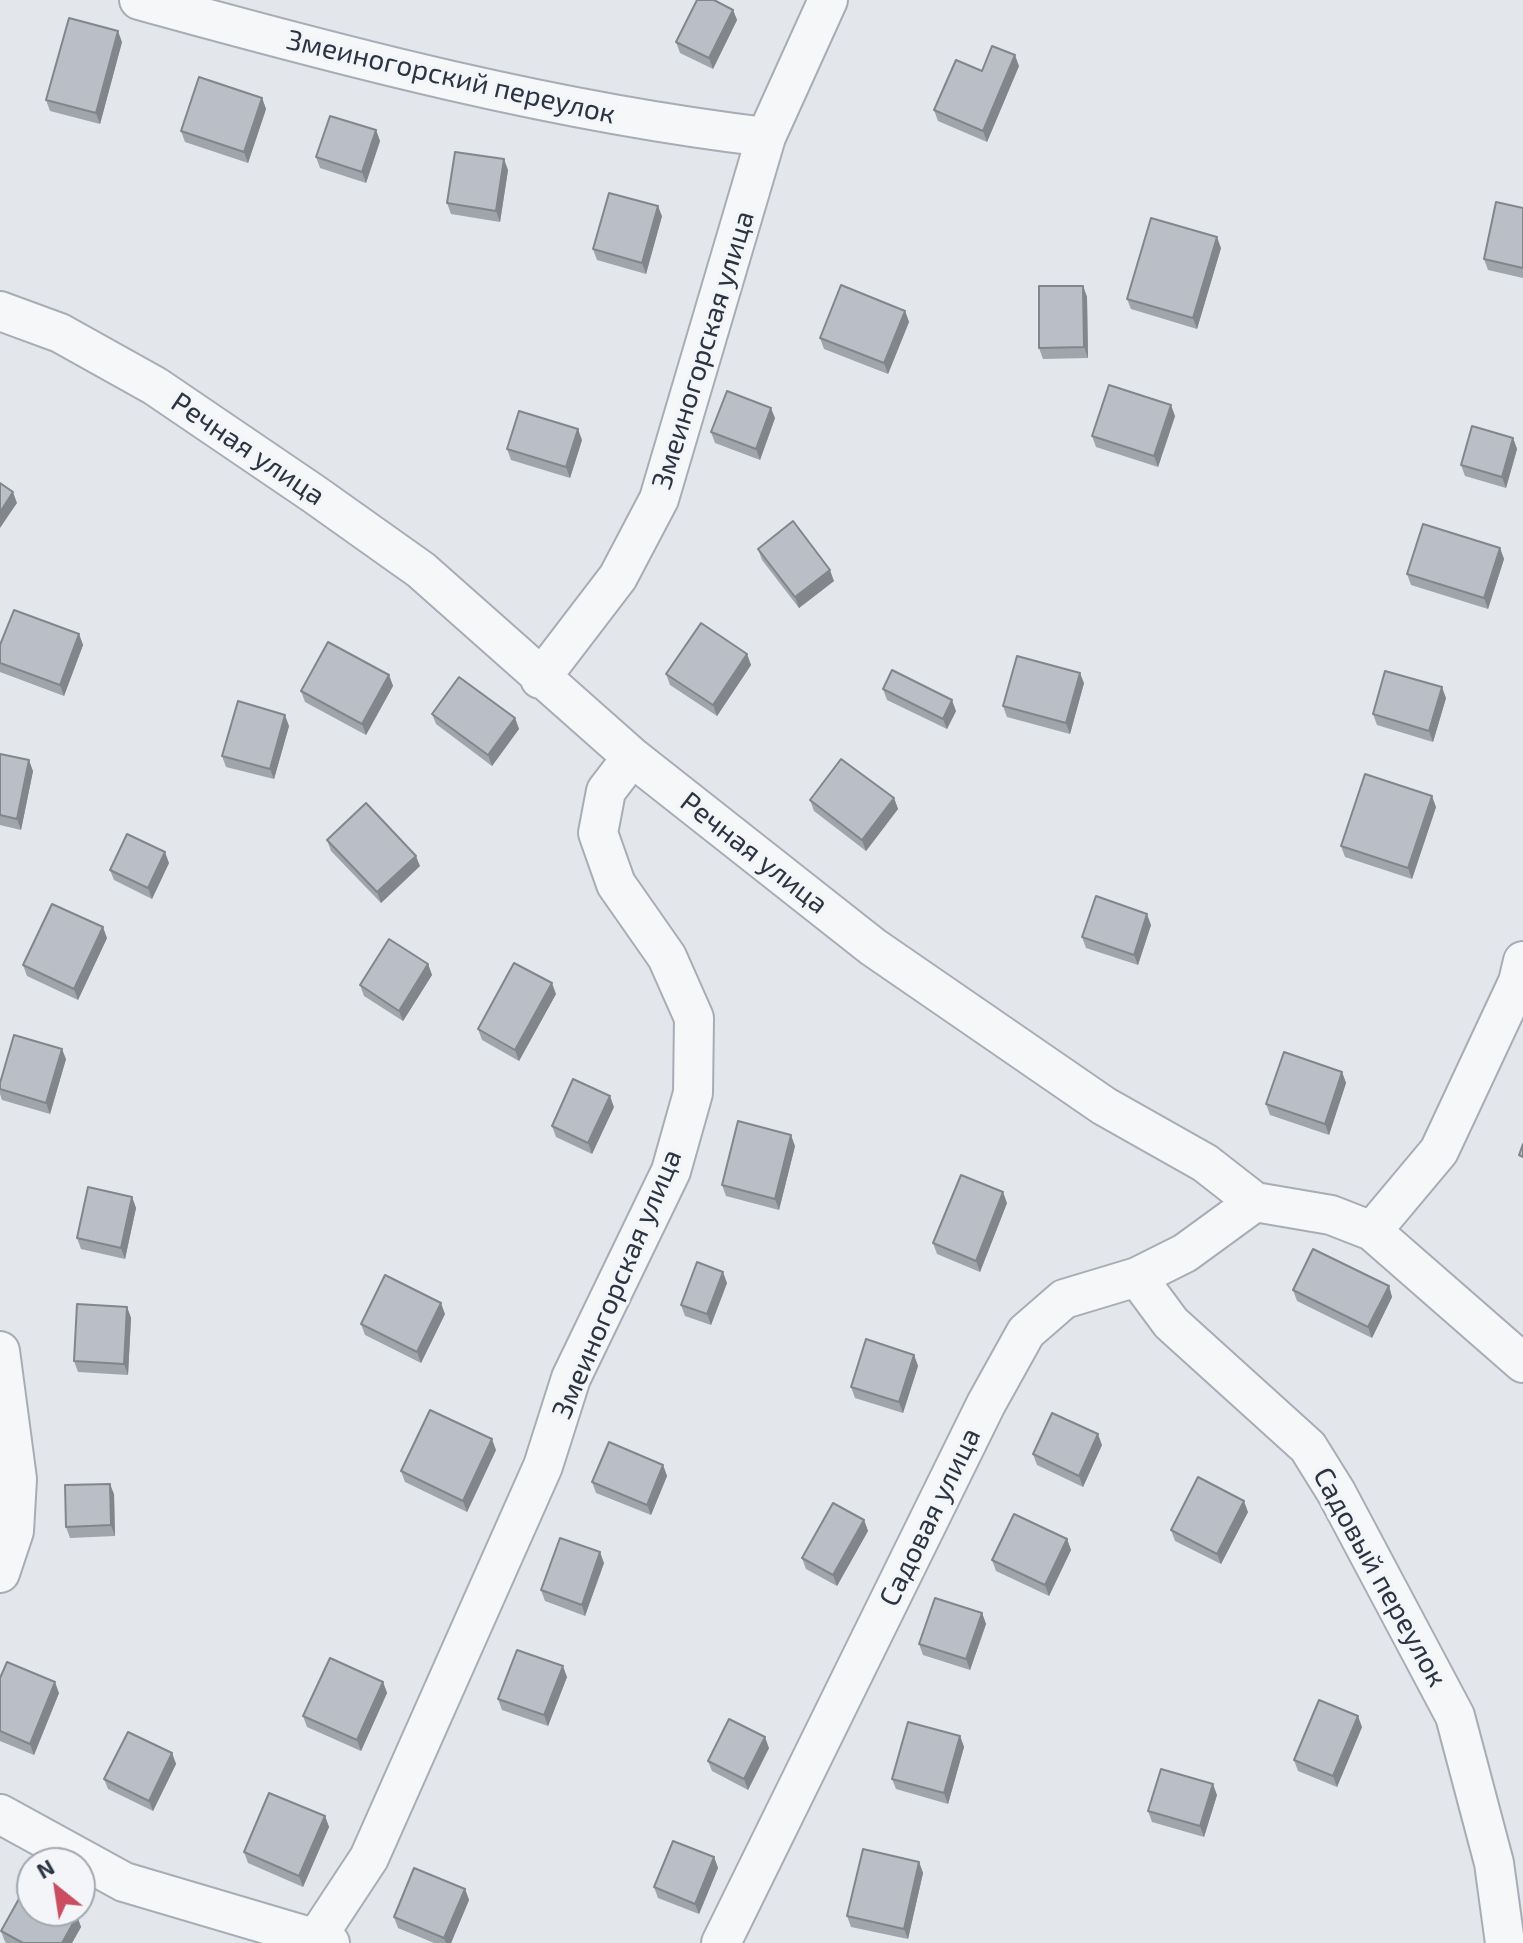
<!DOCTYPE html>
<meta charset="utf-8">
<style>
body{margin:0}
#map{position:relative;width:1523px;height:1943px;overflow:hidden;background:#e3e6eb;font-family:"Exo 2",sans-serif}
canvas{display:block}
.north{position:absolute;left:16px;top:1847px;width:80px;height:80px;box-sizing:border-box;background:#f3f5f8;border:2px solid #a3a8af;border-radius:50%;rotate:330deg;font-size:22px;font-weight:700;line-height:32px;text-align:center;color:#2b3442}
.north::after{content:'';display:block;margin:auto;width:28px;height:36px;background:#ca4d61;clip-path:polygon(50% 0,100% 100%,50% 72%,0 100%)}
</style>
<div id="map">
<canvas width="1523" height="1943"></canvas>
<div class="north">N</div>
</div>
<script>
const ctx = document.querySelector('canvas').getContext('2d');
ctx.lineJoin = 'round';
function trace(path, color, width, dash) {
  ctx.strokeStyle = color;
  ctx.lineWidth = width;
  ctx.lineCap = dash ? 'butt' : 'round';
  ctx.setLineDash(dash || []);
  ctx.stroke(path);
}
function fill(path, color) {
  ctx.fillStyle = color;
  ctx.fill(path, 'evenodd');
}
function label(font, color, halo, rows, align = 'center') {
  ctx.font = font + ' "Exo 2",sans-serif';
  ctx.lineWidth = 7;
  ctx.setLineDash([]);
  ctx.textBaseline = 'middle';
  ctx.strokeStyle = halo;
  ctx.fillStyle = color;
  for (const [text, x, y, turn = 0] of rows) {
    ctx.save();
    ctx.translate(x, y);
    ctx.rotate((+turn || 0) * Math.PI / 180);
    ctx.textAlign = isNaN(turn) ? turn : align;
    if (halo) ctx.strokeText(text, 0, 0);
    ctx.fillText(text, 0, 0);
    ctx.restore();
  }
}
const minor = new Path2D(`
 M139,0C345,57 554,112 766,137
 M0,311L60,333L155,386L314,494L421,570L632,757L873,947L1104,1106L1205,1163L1255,1202L1331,1215L1372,1231L1523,1363
 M540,679L618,577L659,499L766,137L828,0
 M1372,1231L1439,1151L1518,982L1523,961
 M1137,1277L1171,1323L1308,1447L1336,1492L1455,1716L1494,1863L1505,1943
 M0,1351L17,1479L14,1531L0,1573
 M0,1814L124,1882L330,1943
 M317,1937L369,1858L543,1466L571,1378L671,1171L693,1093L694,1018L667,957L616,884L598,833L606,791L632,757
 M721,1943L986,1404L1026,1332L1064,1299L1137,1277L1185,1253L1255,1202`);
trace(minor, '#a8adb5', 42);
trace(minor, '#f6f7f9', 38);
fill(new Path2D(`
 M733,10L737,20L713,69L680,53L676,42Z
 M122,42L100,124L50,111L46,100Z
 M1019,66L987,142L938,121L934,110L982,71Z
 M262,98L266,109L248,163L185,142L181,131Z
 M376,130L380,141L366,183L320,168L316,157Z
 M508,170L500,222L451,214L447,203Z
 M1523,208V278L1488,270L1484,259Z
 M662,216L646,274L597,260L593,249Z
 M1221,248L1197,329L1131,309L1127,299Z
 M1083,286L1087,297L1088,358L1043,359L1039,348Z
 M905,311L909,322L888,374L824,349L820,338Z
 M1175,416L1158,467L1096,447L1092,436Z
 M775,418L760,460L715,443L711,432Z
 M1513,438L1517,449L1506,488L1465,476L1461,465Z
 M582,440L570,478L511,460L507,449Z
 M1500,548L1504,559L1488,609L1411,585L1407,574Z
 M758,549L834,581L799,608L762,560Z
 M79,634L83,645L64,696L0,672V645Z
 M747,654L751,665L717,716L670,685L666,674Z
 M389,675L393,686L366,735L305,702L301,691Z
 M1084,683L1070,734L1007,717L1003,706Z
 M883,689L956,711L947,729L887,700Z
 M1446,698L1433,742L1377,725L1373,714Z
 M432,714L515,718L519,729L492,766L436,724Z
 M289,726L274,779L226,767L222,756Z
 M0,754L33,771L21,830L0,825Z
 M894,798L898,809L866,851L814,811L810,800Z
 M1436,807L1412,879L1345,857L1341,846Z
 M327,840L420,866L381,903L331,851Z
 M169,863L152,899L114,880L110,870Z
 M1151,925L1138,965L1086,948L1082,937Z
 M107,938L78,1000L27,976L23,965Z
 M428,964L432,975L403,1021L364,996L360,985Z
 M556,994L519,1061L482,1040L478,1029Z
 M66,1059L50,1114L2,1100L0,1094V1083Z
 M1342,1072L1346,1083L1329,1135L1270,1115L1266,1104Z
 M614,1107L592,1154L556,1137L552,1126Z
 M795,1146L779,1210L726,1196L722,1185Z
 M132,1197L136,1208L125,1259L81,1249L77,1238Z
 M1007,1203L980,1272L937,1254L933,1243Z
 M727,1283L711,1325L685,1316L681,1305Z
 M1389,1286L1392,1297L1372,1338L1297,1301L1293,1290Z
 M127,1307L131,1318L128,1375L78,1372L74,1361Z
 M445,1314L421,1363L365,1335L361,1324Z
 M914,1355L918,1366L903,1413L855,1398L851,1387Z
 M1102,1445L1083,1487L1037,1465L1033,1454Z
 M496,1450L467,1512L405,1482L401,1471Z
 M663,1465L667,1476L651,1515L596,1493L592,1482Z
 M114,1494L115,1536L70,1538L66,1527Z
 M1248,1512L1221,1564L1175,1541L1171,1530Z
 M864,1520L868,1531L837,1586L806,1569L802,1558Z
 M1067,1539L1071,1550L1049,1596L996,1571L992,1560Z
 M604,1563L585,1616L545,1601L541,1590Z
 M982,1613L986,1624L970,1670L923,1655L919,1644Z
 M567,1677L548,1726L502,1710L498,1699Z
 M0,1678L59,1693L34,1755L0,1741Z
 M383,1682L387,1693L361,1751L307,1727L303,1716Z
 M1362,1727L1337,1787L1298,1771L1294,1760Z
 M960,1736L964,1747L948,1804L896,1789L892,1779Z
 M769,1748L748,1790L712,1771L708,1761Z
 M172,1753L176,1764L153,1811L108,1789L104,1779Z
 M1217,1795L1204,1837L1152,1822L1148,1811Z
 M325,1816L329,1827L303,1887L248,1863L244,1852Z
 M714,1857L718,1868L699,1914L658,1898L654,1887Z
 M919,1862L923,1873L908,1939L851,1927L847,1916Z
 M465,1889L469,1900L451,1943H434L398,1928L394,1917Z
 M77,1916L81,1927L72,1943H7L5,1942L1,1931Z`), '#a0a4ab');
fill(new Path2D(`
 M733,10L737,20L713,69L709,58Z
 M118,31L122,42L100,124L96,113Z
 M1015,55L1019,66L987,142L983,131Z
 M262,98L266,109L248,163L244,152Z
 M376,130L380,141L366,183L362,172Z
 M504,159L508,170L500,222L496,211Z
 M658,206L662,216L646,274L642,263Z
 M1217,237L1221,248L1197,329L1193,318Z
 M1083,286L1087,297L1088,358L1084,347Z
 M905,311L909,322L888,374L884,363Z
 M1171,405L1175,416L1158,467L1154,456Z
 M771,408L775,418L760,460L756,449Z
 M578,429L582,440L570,478L566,467Z
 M1513,438L1517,449L1506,488L1502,477Z
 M13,492L17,503L0,528V512Z
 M1500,548L1504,559L1488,609L1484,598Z
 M830,570L834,581L799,608L795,597Z
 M79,634L83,645L64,696L60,685Z
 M747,654L751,665L717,716L713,705Z
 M1080,673L1084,683L1070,734L1066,723Z
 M389,675L393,686L366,735L362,724Z
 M1442,687L1446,698L1433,742L1429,731Z
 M952,700L956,711L947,729L943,719Z
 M285,715L289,726L274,779L270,769Z
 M515,718L519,729L492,766L488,755Z
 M29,760L33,771L21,830L17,819Z
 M1432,796L1436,807L1412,879L1408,868Z
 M894,798L898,809L866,851L862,840Z
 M165,852L169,863L152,899L148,888Z
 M416,856L420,866L381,903L377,892Z
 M1147,914L1151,925L1138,965L1134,955Z
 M103,927L107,938L78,1000L74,989Z
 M428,964L432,975L403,1021L399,1011Z
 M552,983L556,994L519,1061L515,1050Z
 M62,1049L66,1059L50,1114L46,1103Z
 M1342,1072L1346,1083L1329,1135L1325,1124Z
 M610,1096L614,1107L592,1154L588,1143Z
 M791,1135L795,1146L779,1210L775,1199Z
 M1003,1192L1007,1203L980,1272L976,1261Z
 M132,1197L136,1208L125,1259L121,1248Z
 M723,1272L727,1283L711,1325L707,1314Z
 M1389,1286L1392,1297L1372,1338L1368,1327Z
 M441,1303L445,1314L421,1363L417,1352Z
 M127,1307L131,1318L128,1375L124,1364Z
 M914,1355L918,1366L903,1413L899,1402Z
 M1098,1434L1102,1445L1083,1487L1079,1476Z
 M492,1439L496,1450L467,1512L463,1501Z
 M663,1465L667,1476L651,1515L647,1505Z
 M110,1484L114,1494L115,1536L111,1525Z
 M1244,1501L1248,1512L1221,1564L1217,1554Z
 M864,1520L868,1531L837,1586L833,1575Z
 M1067,1539L1071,1550L1049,1596L1045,1585Z
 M600,1552L604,1563L585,1616L582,1605Z
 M982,1613L986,1624L970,1670L966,1659Z
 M563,1666L567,1677L548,1726L544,1715Z
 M55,1682L59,1693L34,1755L30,1744Z
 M383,1682L387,1693L361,1751L357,1740Z
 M1358,1716L1362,1727L1337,1787L1333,1776Z
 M960,1736L964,1747L948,1804L944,1793Z
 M765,1737L769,1748L748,1790L744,1779Z
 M172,1753L176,1764L153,1811L149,1801Z
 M1213,1784L1217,1795L1204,1837L1200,1826Z
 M325,1816L329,1827L303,1887L299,1876Z
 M714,1857L718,1868L699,1914L695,1904Z
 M919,1862L923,1873L908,1939L904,1929Z
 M465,1889L469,1900L451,1943H446L444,1938Z
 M77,1916L81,1927L72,1943H62Z`), '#82868b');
const building = new Path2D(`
 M697,0H714L733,10L709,58L676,42Z
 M69,18L118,31L96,113L46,100Z
 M992,46L1015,55L983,131L934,110L956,60L982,71Z
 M199,77L262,98L244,152L181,131Z
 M330,116L376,130L362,172L316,157Z
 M455,152L504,159L496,211L447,203Z
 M609,193L658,206L642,263L593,249Z
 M1496,202L1523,208V268L1484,259Z
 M1151,218L1217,237L1193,318L1127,299Z
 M841,285L905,311L884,363L820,338Z
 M1039,286H1083L1084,347L1039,348Z
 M1109,385L1171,405L1154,456L1092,436Z
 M727,391L771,408L756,449L711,432Z
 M519,411L578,429L566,467L507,449Z
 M1472,426L1513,438L1502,477L1461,465Z
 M0,483L13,492L0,512Z
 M793,521L830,570L795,597L758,549Z
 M1423,524L1500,548L1484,598L1407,574Z
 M14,610L79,634L60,685L0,663V645Z
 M701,623L747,654L713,705L666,674Z
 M328,642L389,675L362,724L301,691Z
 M1017,656L1080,673L1066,723L1003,706Z
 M892,670L952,700L943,719L883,689Z
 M1385,671L1442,687L1429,731L1373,714Z
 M459,677L515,718L488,755L432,714Z
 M238,701L285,715L270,769L222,756Z
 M0,754L29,760L17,819L0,815Z
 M841,759L894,798L862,840L810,800Z
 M1365,774L1432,796L1408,868L1341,846Z
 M366,803L416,856L377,892L327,840Z
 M127,834L165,852L148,888L110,870Z
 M1096,896L1147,914L1134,955L1082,937Z
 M52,904L103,927L74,989L23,965Z
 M389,939L428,964L399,1011L360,985Z
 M514,963L552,983L515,1050L478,1029Z
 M14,1035L62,1049L46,1103L0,1089V1083Z
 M1284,1052L1342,1072L1325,1124L1266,1104Z
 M573,1079L610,1096L588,1143L552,1126Z
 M738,1121L791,1135L775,1199L722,1185Z
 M1523,1144V1157L1519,1155Z
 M961,1175L1003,1192L976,1261L933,1243Z
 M88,1187L132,1197L121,1248L77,1238Z
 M1313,1249L1389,1286L1368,1327L1293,1290Z
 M697,1262L723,1272L707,1314L681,1305Z
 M385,1275L441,1303L417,1352L361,1324Z
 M77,1304L127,1307L124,1364L74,1361Z
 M866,1339L914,1355L899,1402L851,1387Z
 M430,1410L492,1439L463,1501L401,1471Z
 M1052,1413L1098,1434L1079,1476L1033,1454Z
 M609,1442L663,1465L647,1505L592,1482Z
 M1198,1477L1244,1501L1217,1554L1171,1530Z
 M110,1484L111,1525L66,1527L65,1485Z
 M833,1503L864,1520L833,1575L802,1558Z
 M1014,1514L1067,1539L1045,1585L992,1560Z
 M560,1538L600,1552L582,1605L541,1590Z
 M935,1598L982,1613L966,1659L919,1644Z
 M517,1650L563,1666L544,1715L498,1699Z
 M330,1658L383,1682L357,1740L303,1716Z
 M7,1662L55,1682L30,1744L0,1731V1678Z
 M1319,1700L1358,1716L1333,1776L1294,1760Z
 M729,1719L765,1737L744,1779L708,1761Z
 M908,1722L960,1736L944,1793L892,1779Z
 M128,1732L172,1753L149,1801L104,1779Z
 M1161,1769L1213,1784L1200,1826L1148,1811Z
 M269,1793L325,1816L299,1876L244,1852Z
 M673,1841L714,1857L695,1904L654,1887Z
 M863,1849L919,1862L904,1929L847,1916Z
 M414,1868L465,1889L444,1938L394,1917Z
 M25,1888L32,1892V1911H67L77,1916L62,1943H23L1,1931Z`);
fill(building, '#babfc7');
trace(building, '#82868b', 2);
label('28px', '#2b3442', '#f3f5f8', [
 ["Змеиногорский переулок",451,77,13],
 ["Змеиногорская улица",703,350,-73],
 ["Речная улица",248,449,34],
 ["Речная улица",754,853,38],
 ["Змеиногорская улица",617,1284,-67],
 ["Садовая улица",930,1517,-64],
 ["Садовый переулок",1380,1577,61]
]);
</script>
